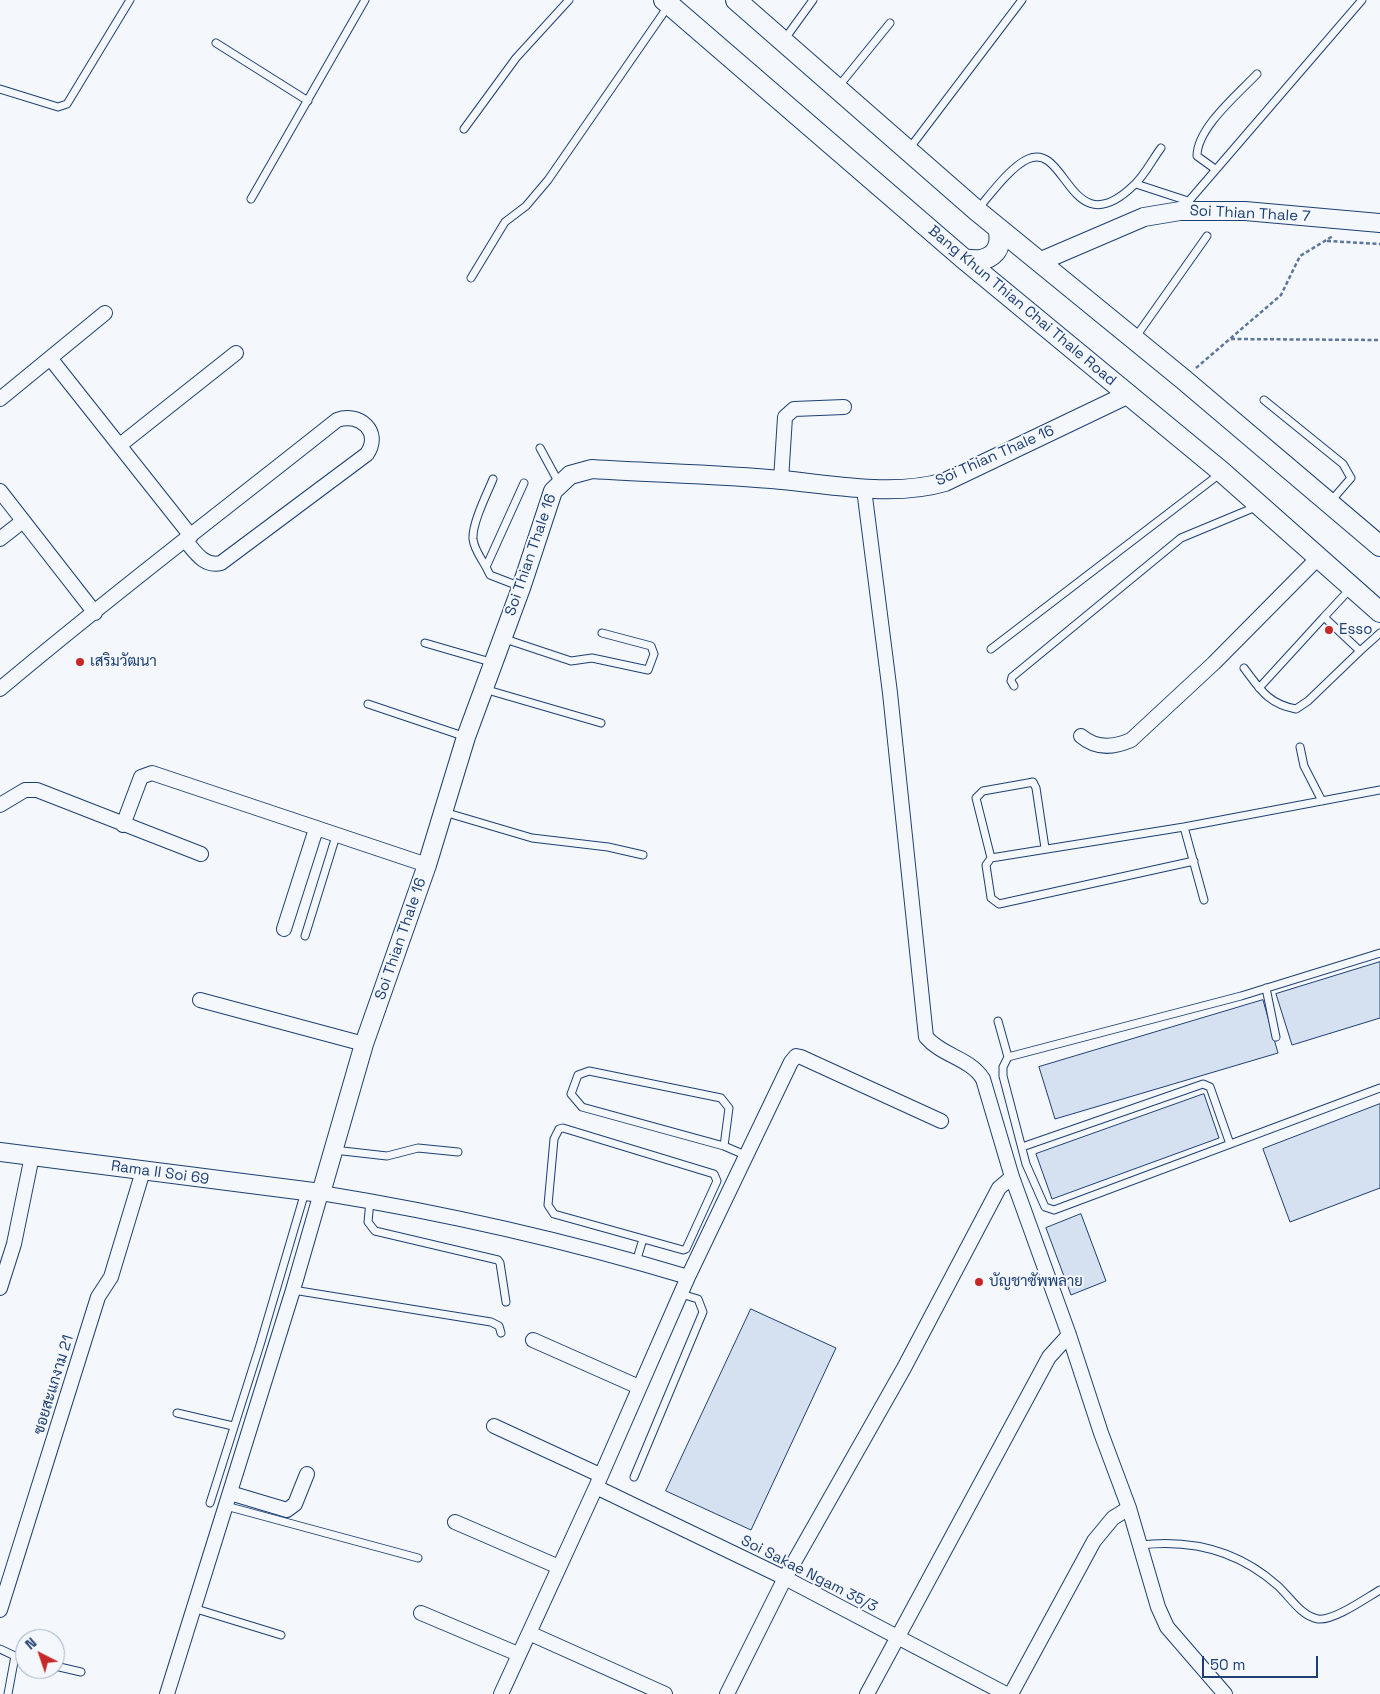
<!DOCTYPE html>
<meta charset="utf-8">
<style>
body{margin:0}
#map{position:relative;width:1380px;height:1694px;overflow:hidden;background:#f4f7fb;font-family:"Space Grotesk",sans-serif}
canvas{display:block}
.north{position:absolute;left:15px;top:1629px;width:50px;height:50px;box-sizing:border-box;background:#f4f7fb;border:1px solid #9eadc5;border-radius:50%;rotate:319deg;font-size:14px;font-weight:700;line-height:20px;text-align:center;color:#1d3f73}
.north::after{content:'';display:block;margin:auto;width:18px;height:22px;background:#c62828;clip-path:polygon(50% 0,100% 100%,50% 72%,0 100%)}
.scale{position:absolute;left:1202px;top:1656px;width:116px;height:22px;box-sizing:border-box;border:2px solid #1d3f73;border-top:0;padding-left:6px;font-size:15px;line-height:18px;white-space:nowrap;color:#1d3f73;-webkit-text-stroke:4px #f4f7fb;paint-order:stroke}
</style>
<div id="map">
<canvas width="1380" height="1694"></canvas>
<div class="north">N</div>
<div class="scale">50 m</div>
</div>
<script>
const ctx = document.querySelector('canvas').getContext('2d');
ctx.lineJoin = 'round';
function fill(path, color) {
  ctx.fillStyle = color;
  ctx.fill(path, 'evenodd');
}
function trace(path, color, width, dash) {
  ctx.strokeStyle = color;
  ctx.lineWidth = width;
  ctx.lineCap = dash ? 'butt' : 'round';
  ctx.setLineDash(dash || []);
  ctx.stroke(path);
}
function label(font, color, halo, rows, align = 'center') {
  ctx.font = font + ' "Space Grotesk",Sarabun,sans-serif';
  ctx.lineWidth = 4;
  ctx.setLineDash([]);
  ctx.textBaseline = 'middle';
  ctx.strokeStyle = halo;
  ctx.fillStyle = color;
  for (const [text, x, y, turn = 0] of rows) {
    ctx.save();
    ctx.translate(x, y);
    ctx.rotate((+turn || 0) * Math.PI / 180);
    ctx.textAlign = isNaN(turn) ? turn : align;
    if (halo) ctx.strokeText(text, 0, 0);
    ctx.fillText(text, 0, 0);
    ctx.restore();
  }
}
const building = new Path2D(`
 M1380,962V1018L1292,1045L1276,994Z
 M1263,1000L1278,1053L1055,1119L1039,1067Z
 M1204,1094L1219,1138L1052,1199L1036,1154Z
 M1380,1104V1188L1290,1222L1263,1149Z
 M1081,1214L1106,1281L1071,1295L1046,1228Z
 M751,1309L836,1348L751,1530L666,1491Z`);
fill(building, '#d5e0f0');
trace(building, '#1d3f73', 1);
const service = new Path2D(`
 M784,40L813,0
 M216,43L308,101
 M838,87L890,23
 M0,89L58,107L67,104L130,0
 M464,129L516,58L569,0
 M909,149L1022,0
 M1215,169L1197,156C1197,128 1238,94 1257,74
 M1136,184L1188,201
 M251,199L365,0
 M1182,209L1362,0
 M977,210C990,195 1010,167 1028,159C1067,141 1070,247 1134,185C1145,175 1152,160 1161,148
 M471,278L505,222L526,206L548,180L669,5
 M1135,338L1207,236
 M1264,400L1343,464L1351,478L1331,501
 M540,448L559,483
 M486,567C481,558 474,549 473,539C472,523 487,494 493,479
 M521,587L490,575L486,567L524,483
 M1351,588L1324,617L1360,651L1380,633
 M502,638L571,661L592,658L648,670L654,654L651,646L602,633
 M425,643L494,663
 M991,649L1221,473
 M1244,668C1260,689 1268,704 1296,709L1308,701L1360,651
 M1014,686L1011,681L1012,677L1181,538L1258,506
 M1259,688L1324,617
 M484,689L601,723
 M368,704L466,737
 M1300,747L1304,766L1322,801
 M444,812L532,838L608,847L643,855
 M1184,827L1204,900
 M991,858L976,798L983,791L1028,783L1033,782L1036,788L1045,848
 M1194,861L999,904L991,898L986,865L991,858L1184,827L1380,790
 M305,936L336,836
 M1266,988L1276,1037
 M998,1021L1008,1057L1003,1067V1076L1026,1164L1045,1207L1054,1210L1380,1088
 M1008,1057L1241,996L1380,953
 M563,1128L714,1174L717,1181L686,1249L683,1250L554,1214L548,1205L554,1139L559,1129Z
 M724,1146L729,1108L721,1098L589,1071L578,1075L571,1094L582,1107L724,1146L745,1155
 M1022,1147L1203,1084L1210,1087L1230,1144
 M334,1150L387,1156L418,1148L458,1152
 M370,1201L368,1222L375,1231L498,1260L500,1263L506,1302
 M636,1262L643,1239
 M293,1290L491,1322L499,1326L501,1333
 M177,1413L233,1426
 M634,1477L703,1312L698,1299L681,1294
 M210,1503L260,1345L305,1192
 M226,1506L418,1558
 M1140,1545C1191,1539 1239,1551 1278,1586C1290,1597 1301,1616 1318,1619C1334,1621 1366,1598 1380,1590
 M193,1608L281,1635
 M0,1649L15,1656L8,1694
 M15,1656L25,1659
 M55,1666L81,1672`);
const minor = new Path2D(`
 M50,358L191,536
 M0,399L105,313
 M120,445L236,353
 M781,480L785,417L794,409L844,407
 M864,489L890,693L926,1037C942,1056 970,1058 983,1079L1012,1177L1069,1335L1101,1433L1129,1508L1158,1607L1167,1627L1225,1694
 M0,491L95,613
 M0,539L23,521
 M0,689C110,596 224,510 337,420C359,412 382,431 367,454L221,563C204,567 196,553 185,540
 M1081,736C1096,749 1113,748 1131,740L1214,663L1318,558
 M0,805L25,790H37L201,854
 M123,825L141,777L152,773L427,865
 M284,929L316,829
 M200,1000L364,1044
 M0,1288L14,1244L32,1156
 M533,1340L639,1387
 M494,1426L600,1475
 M596,1487L785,1578L1006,1694
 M230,1493L287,1510L295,1504L307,1474
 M455,1522L559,1567
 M0,1610L98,1297L111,1277L143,1171
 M421,1613L518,1654
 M529,1633L665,1694
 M167,1694L293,1290L321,1193C445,1213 568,1241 688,1277
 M501,1694L596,1487L688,1277L791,1062L796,1056L801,1057L941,1121
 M727,1694L785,1578L904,1368L999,1188L1012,1177
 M867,1694L1049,1357L1069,1335
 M1011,1694L1094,1541L1113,1518L1129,1508`);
const tertiary = new Path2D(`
 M1039,262L1144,217L1180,211H1245L1380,223
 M0,1152L321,1193L364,1044L427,865L466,737L521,588L553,491L570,475L592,469C655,473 719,474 782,480C834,485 894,497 945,482L1129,394`);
const secondary = new Path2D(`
 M664,0L964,259L1222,472L1380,612
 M736,0L976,210L1183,379L1380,546
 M964,259C986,264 1005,254 998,228`);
trace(service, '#1d3f73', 9);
trace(minor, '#1d3f73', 16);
trace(tertiary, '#1d3f73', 20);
trace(secondary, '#1d3f73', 22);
trace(new Path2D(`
 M1327,241L1380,244
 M1231,339L1380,340
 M1196,368L1281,295L1300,256L1333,236`), '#5e769c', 2.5, [4, 2.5]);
trace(service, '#f4f7fb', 7);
trace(minor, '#f4f7fb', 14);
trace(tertiary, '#f4f7fb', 18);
trace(secondary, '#f4f7fb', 20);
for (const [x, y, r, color] of [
 [1329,630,5,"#c62828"],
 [80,662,5,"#c62828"],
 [979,1282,5,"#c62828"]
]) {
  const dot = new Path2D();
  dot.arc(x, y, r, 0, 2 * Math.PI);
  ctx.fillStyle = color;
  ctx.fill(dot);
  trace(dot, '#f4f7fb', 2);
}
label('15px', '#1d3f73', '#f4f7fb', [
 ["Soi Thian Thale 7",1250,214,3],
 ["Bang Khun Thian Chai Thale Road",1022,306,40],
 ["Soi Thian Thale 16",995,456,-24],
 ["Soi Thian Thale 16",531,555,-71],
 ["Soi Thian Thale 16",401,939,-71],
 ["Rama II Soi 69",160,1173,8],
 ["ซอยสะแกงาม 21",54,1385,-73],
 ["Soi Sakae Ngam 35/3",809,1574,27]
]);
label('15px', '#1d3f73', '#f4f7fb', [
 ["Esso",1339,630],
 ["เสริมวัฒนา",90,662],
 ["บัญชาซัพพลาย",989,1282]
], 'left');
</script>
